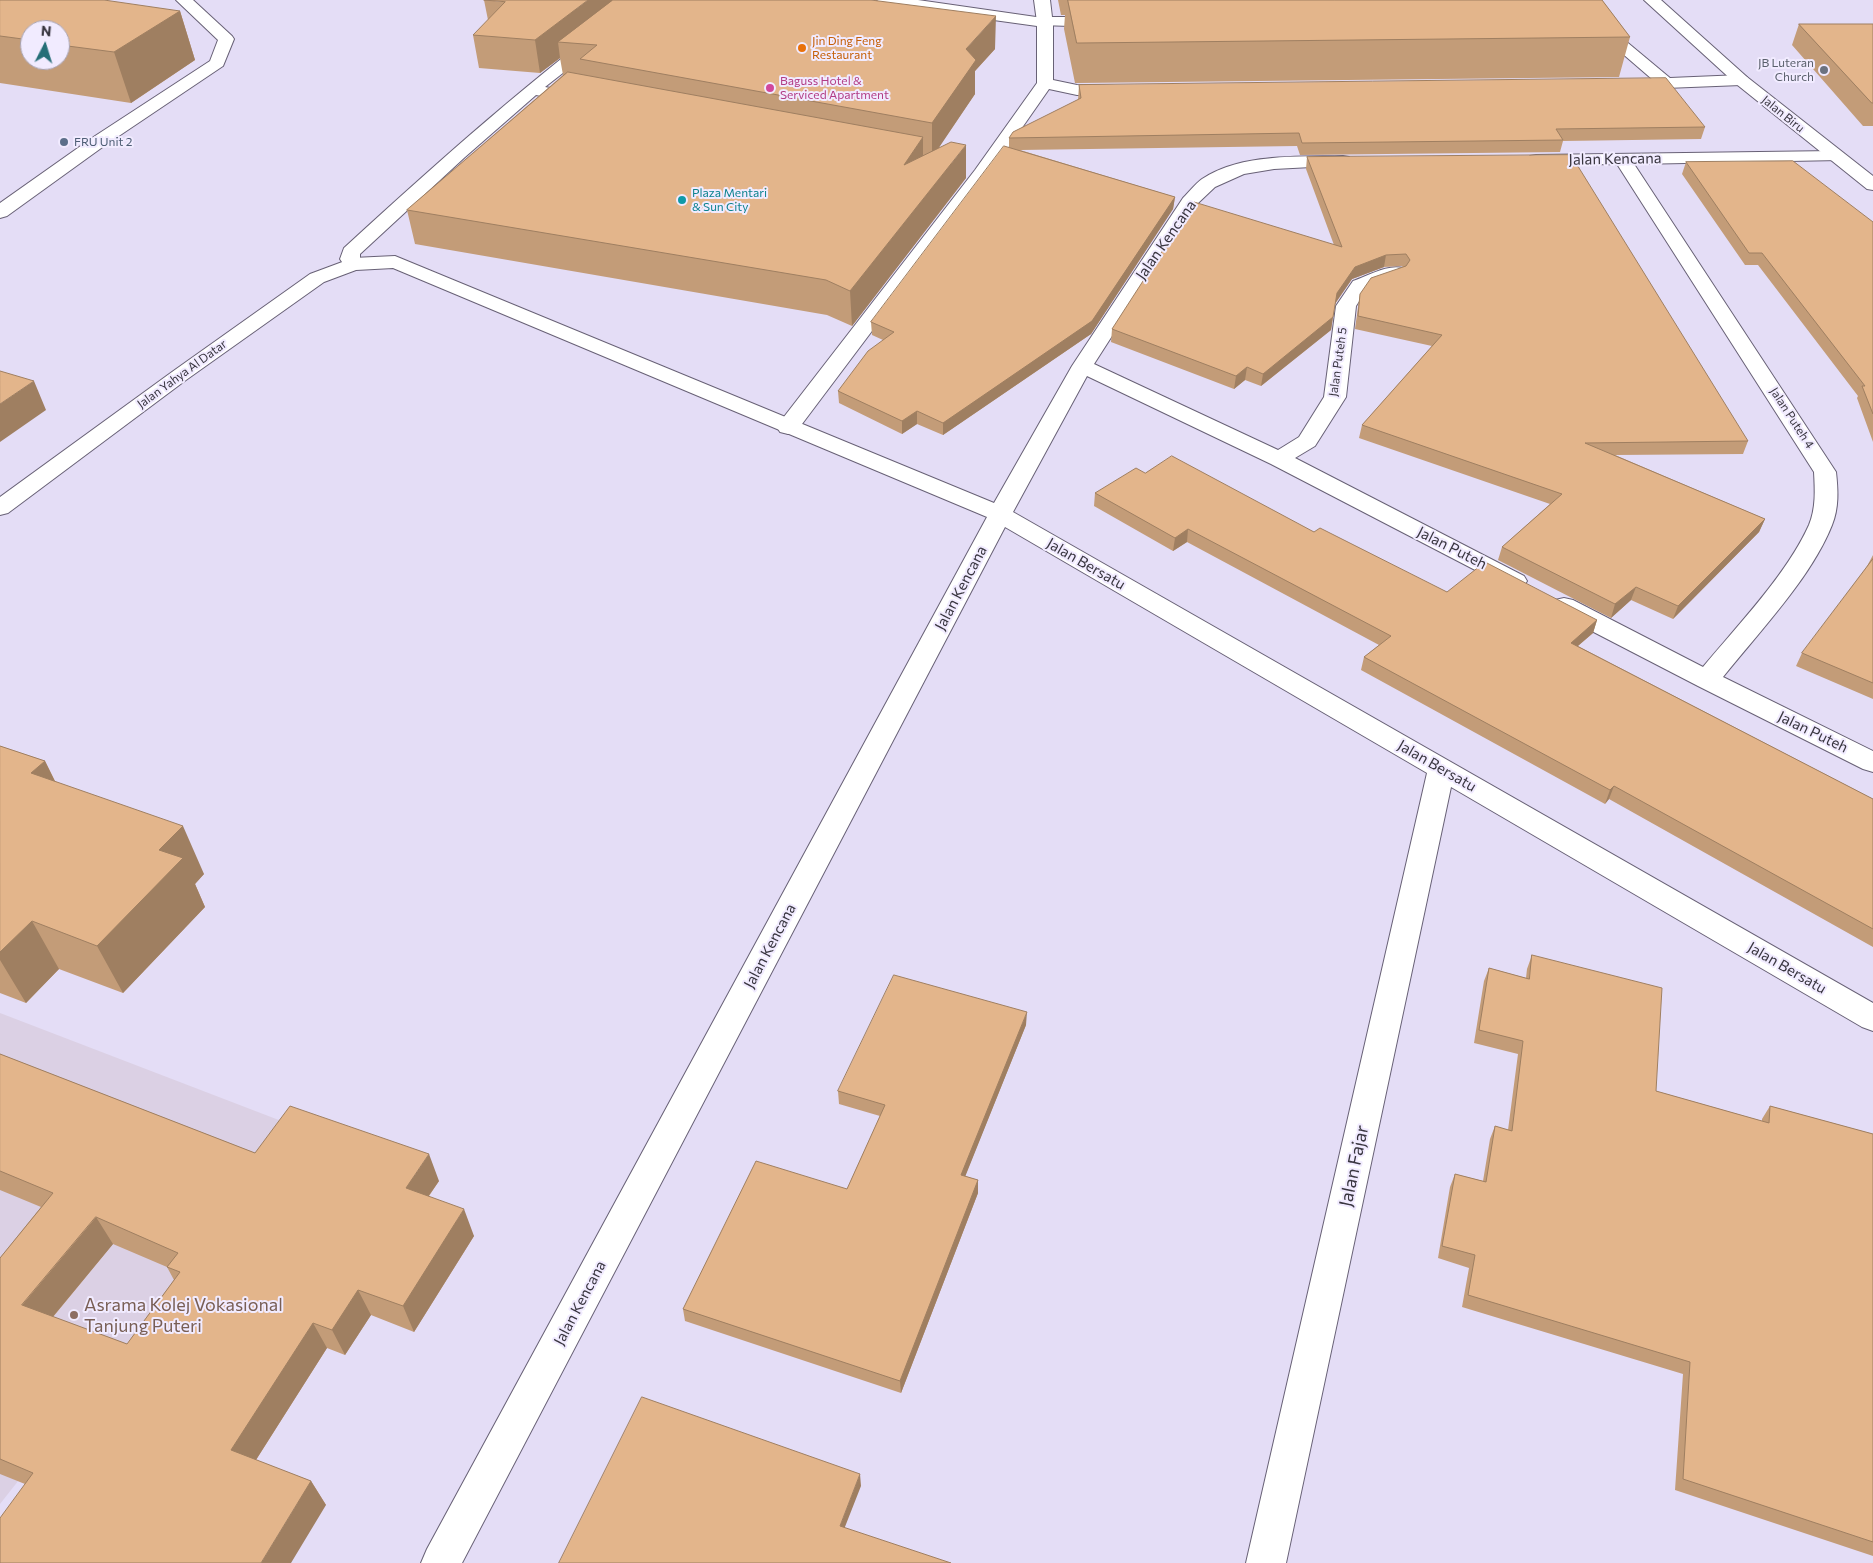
<!DOCTYPE html>
<style>
body{margin:0}
#map{position:relative;width:1873px;height:1563px;overflow:hidden;background:#e4ddf6;font-family:Commissioner,sans-serif}
canvas{display:block}
.north{position:absolute;left:20px;top:20px;width:50px;height:50px;box-sizing:border-box;background:#f1ebff;border:1px solid #a7a3b3;border-radius:50%;rotate:5deg;font-size:14px;font-weight:700;line-height:20px;text-align:center;color:#393640}
.north::after{content:'';display:block;margin:auto;width:18px;height:22px;background:#256e77;clip-path:polygon(50% 0,100% 100%,50% 72%,0 100%)}
</style>
<div id="map">
<canvas width="1873" height="1563"></canvas>
<div class="north">N</div>
</div>
<script>
const ctx = document.querySelector('canvas').getContext('2d');
ctx.lineJoin = 'round';
function fill(path, color) {
  ctx.fillStyle = color;
  ctx.fill(path, 'evenodd');
}
function trace(path, color, width, dash) {
  ctx.strokeStyle = color;
  ctx.lineWidth = width;
  ctx.lineCap = dash ? 'butt' : 'round';
  ctx.setLineDash(dash || []);
  ctx.stroke(path);
}
function label(font, color, halo, rows, align = 'center') {
  ctx.font = font + ' Commissioner,sans-serif';
  ctx.lineWidth = 4;
  ctx.setLineDash([]);
  ctx.textBaseline = 'middle';
  ctx.strokeStyle = halo;
  ctx.fillStyle = color;
  for (const [text, x, y, turn = 0] of rows) {
    ctx.save();
    ctx.translate(x, y);
    ctx.rotate((+turn || 0) * Math.PI / 180);
    ctx.textAlign = isNaN(turn) ? turn : align;
    if (halo) ctx.strokeText(text, 0, 0);
    ctx.fillText(text, 0, 0);
    ctx.restore();
  }
}
fill(new Path2D(`
 M0,1013L297,1127L0,1504Z`), '#dbd0e4');
const service = new Path2D(`
 M176,0H193L232,36L234,39L223,66L104,146L7,216L0,218V203L92,138L210,61L218,40Z
 M638,0H656L545,87L588,95L590,99L588,103L582,104L536,95L465,157L360,254V259L363,264L360,268L353,270L346,268L340,259L344,248C439,161 534,76 638,0Z
 M877,0H918L1050,19L1053,22V80L1077,85L1116,86L1122,87L1124,91L1122,95L1116,96L1077,95L1049,89L987,178L796,432L788,434L780,432L777,427L780,422L975,170L1037,83V26L885,5L880,3Z`);
const minor = new Path2D(`
 M1034,0H1050L1052,17H1101L1106,19L1109,22L1106,25L1101,27L1040,25L1037,22Z
 M1599,21L1604,23L1670,78L1741,75L1747,77L1749,80L1747,83L1741,85L1666,88L1660,86L1594,29L1591,26L1594,23Z
 M1834,151L1840,152L1843,156L1840,160L1634,164L1836,472C1838,490 1839,508 1832,525C1811,578 1759,632 1723,677L1873,751V772L1863,769L1698,686L1555,612L1552,606L1555,600L1564,598L1573,600L1703,667C1738,625 1787,574 1809,525C1816,508 1815,490 1814,472L1617,164L1536,165L1530,164L1527,160L1530,156L1536,155Z
 M1343,156L1349,157L1352,161L1349,165L1274,169L1244,174L1215,187L1196,205L1094,364L1278,450L1299,437L1324,397L1336,306L1353,281C1368,276 1387,264 1403,268L1406,272L1403,276L1367,289L1356,306L1346,397L1315,446L1295,458L1524,576L1527,581L1524,586L1515,589L1506,586L1271,464L1087,376L1013,512L1873,1003V1031L1862,1027L1451,787L1286,1563H1246L1427,773L1005,527L462,1563H421L427,1549L987,517L393,268L356,270L324,282L186,380L8,513L0,515V497L172,372L310,274L353,258L395,256L994,503L1072,366L1183,198C1189,192 1195,184 1202,179C1242,153 1298,157 1343,156Z`);
const tertiary = new Path2D(`
 M1644,0H1661L1747,77L1873,176V190L1867,189L1735,83Z`);
trace(service, '#686176', 2);
trace(minor, '#686176', 2);
trace(tertiary, '#686176', 2);
fill(service, '#fff');
fill(minor, '#fff');
fill(tertiary, '#fff');
fill(new Path2D(`
 M0,0L180,11L195,60L131,103L0,83ZM30,30H60V60H30Z
 M484,0L995,49L975,71V94L938,148L966,178L852,326L827,315L415,244L407,210L563,75L560,58L540,73L479,68L473,35L488,20Z
 M1058,0H1602L1630,37L1619,77L1077,83H1075L1064,29L1065,15H1061Z
 M1799,24H1873V126H1863L1792,45Z
 M1079,85L1705,127L1701,139L1563,141L1560,152L1300,155L1297,146L1020,150L1175,197L1173,209L1091,334L943,435L917,424L902,434L839,403L838,391L883,340L872,335L871,322L1009,147V138L1078,100Z
 M1307,157L1748,441L1743,454L1615,455L1765,519L1759,532L1673,619L1631,600L1611,618L1498,560L1502,547L1550,504L1359,438L1362,425L1432,346L1355,329L1358,307L1360,294L1403,266L1384,267L1352,279L1335,304L1331,330L1261,386L1245,380L1234,389L1111,342L1112,329L1334,245L1306,169Z
 M1686,162L1873,222V442L1857,398L1858,396L1758,265H1745L1682,174Z
 M1145,473L1314,532L1447,592L1597,620L1593,633L1578,646L1873,799V947L1609,799L1605,804L1361,670L1364,657L1379,645L1187,542L1173,551L1094,506L1095,493Z
 M1873,555V699L1796,666L1802,653L1866,568Z
 M0,746L45,761L55,781L204,874L195,884L205,907L123,993L59,969L26,1003L0,993Z
 M1532,955L1656,1091L1762,1121V1119L1770,1106L1873,1134V1556L1675,1490L1683,1374L1462,1307L1469,1268L1438,1258L1450,1187L1455,1174L1483,1181L1490,1139L1495,1126L1508,1130L1518,1054L1474,1043L1484,981L1489,968L1526,978L1527,969Z
 M1026,1025L965,1176L978,1180V1193L901,1393L685,1321L683,1309L847,1189L880,1116L839,1104L838,1091Z
 M0,1054L255,1153L439,1181L429,1196L474,1236L414,1332L371,1315L345,1355L327,1348L256,1460L311,1481L326,1505L25,1484L0,1474V1258L41,1207L0,1190ZM113,1244L167,1267L174,1280L127,1344L53,1317Z`), '#c39c78');
fill(new Path2D(`
 M588,0H635L558,42L560,58L540,73L535,40Z
 M180,11L195,60L131,103L114,52Z
 M996,16L995,49L975,71V94L932,158V123L966,49Z
 M923,137V170L904,165Z
 M966,145V178L852,326L850,291Z
 M1175,197L1173,209L1091,334L943,435V423Z
 M1386,255L1384,267L1352,279L1334,305L1337,293L1355,267Z
 M1333,317L1331,330L1261,386L1263,374Z
 M1247,367L1245,380L1234,389L1236,376Z
 M34,381L46,410L0,442V404Z
 M917,411V424L902,434V421Z
 M1765,519L1759,532L1673,619L1678,606Z
 M1188,529L1187,542L1173,551L1175,538Z
 M1636,587L1631,600L1611,618L1615,604Z
 M1597,620L1593,633L1566,656L1571,643Z
 M45,761L69,810L31,773Z
 M1614,786L1609,799L1605,804L1610,790Z
 M183,826L204,874L195,884L205,907L123,993L97,946L159,850Z
 M32,921L59,969L26,1003L0,960V952Z
 M1027,1012L1026,1025L961,1187V1175Z
 M429,1154L439,1181L416,1214L406,1188Z
 M978,1180V1193L901,1393L900,1381Z
 M464,1209L474,1236L414,1332L403,1306Z
 M96,1217L113,1244L41,1331L22,1305Z
 M358,1290L371,1315L345,1355L332,1330Z
 M313,1323L327,1348L247,1474L231,1450Z
 M860,1474L861,1486L841,1537L840,1526Z
 M311,1481L326,1505L291,1563H261Z`), '#9f7f61');
const building = new Path2D(`
 M0,0H104L180,11L114,52L60,45V30H30V40L0,36Z
 M484,0H588L535,40L473,35L505,2Z
 M613,0H871L996,16L966,49L976,60L932,123L580,59L597,45L558,42Z
 M1068,0H1602L1630,37L1080,43H1077Z
 M1799,24H1873V103H1872Z
 M568,72L923,137L904,165L951,142L966,145L850,291L826,280L407,210Z
 M1666,78L1705,127L1556,129L1563,140L1302,143L1299,133L1009,138L1013,132L1081,98L1079,85Z
 M1004,146L1175,197L1092,321L943,423L917,411L902,421L838,391L868,351L894,332L871,322Z
 M1571,155L1748,441L1585,443L1765,519L1678,606L1636,587L1615,604L1502,547L1562,494L1362,425L1442,335L1358,316L1360,294L1371,278L1406,266L1410,260L1406,254L1386,255L1355,267L1337,293L1333,317L1263,374L1247,367L1236,376L1112,329L1194,202L1342,247L1307,157Z
 M1793,161L1873,222V414L1862,386H1865L1762,253H1749L1686,162Z
 M0,371L34,381L0,404Z
 M1172,456L1314,532L1320,528L1447,592L1485,562L1597,620L1571,643L1873,799V929L1614,786L1610,790L1364,657L1391,636L1188,529L1175,538L1095,493L1136,468L1145,473Z
 M1873,559V683L1802,653Z
 M0,746L45,761L31,773L183,826L159,850L183,858L97,946L32,921L0,952Z
 M1532,955L1662,988L1656,1091L1769,1123L1770,1106L1873,1134V1542L1683,1479L1690,1362L1468,1295L1475,1255L1442,1246L1455,1174L1486,1182L1495,1126L1512,1131L1523,1041L1479,1030L1489,968L1529,979Z
 M894,975L1027,1012L961,1175L978,1180L900,1381L683,1309L756,1161L847,1189L885,1105L838,1091Z
 M0,1054L255,1153L290,1106L429,1154L406,1188L464,1209L403,1306L358,1290L332,1330L313,1323L231,1450L311,1481L261,1563H0V1518L33,1473L0,1459V1258L53,1193L0,1171ZM96,1217L178,1253L167,1267L180,1272L127,1344L22,1305Z
 M642,1397L860,1474L840,1526L951,1563H559Z`);
fill(building, '#e3b58b');
trace(building, '#9f7f61', 1);
for (const [x, y, r, color] of [
 [802,48,5,"#e8710a"],
 [1824,70,5,"#6b7280"],
 [770,88,5,"#d1479c"],
 [64,142,5,"#5c6f8a"],
 [682,200,5,"#0f9aa8"],
 [74,1315,5,"#8d6e63"]
]) {
  const dot = new Path2D();
  dot.arc(x, y, r, 0, 2 * Math.PI);
  ctx.fillStyle = color;
  ctx.fill(dot);
  trace(dot, '#f1ebff', 2);
}
label('12px', '#c56008', '#f1ebff', [
 ["Jin Ding Feng",812,41],
 ["Restaurant",812,55]
], 'left');
label('12px', '#5b616d', '#f1ebff', [
 ["JB Luteran",1814,63],
 ["Church",1814,77]
], 'right');
label('12px', '#b23c85', '#f1ebff', [
 ["Baguss Hotel &",780,81],
 ["Serviced Apartment",780,95]
], 'left');
label('12px', '#393640', '#f1ebff', [
 ["Jalan Biru",1783,114,39],
 ["Jalan Puteh 5",1338,362,-82],
 ["Jalan Yahya Al Datar",182,374,-36],
 ["Jalan Puteh 4",1792,418,57]
]);
label('12px', '#4e5e75', '#f1ebff', [
 ["FRU Unit 2",74,142]
], 'left');
label('12px', '#0d838f', '#f1ebff', [
 ["Plaza Mentari",692,193],
 ["& Sun City",692,207]
], 'left');
label('15px', '#393640', '#f1ebff', [
 ["Jalan Kencana",1615,159,-1],
 ["Jalan Kencana",1166,240,-55],
 ["Jalan Puteh",1452,548,27],
 ["Jalan Bersatu",1086,564,30],
 ["Jalan Kencana",961,588,-62],
 ["Jalan Puteh",1813,732,26],
 ["Jalan Bersatu",1437,766,30],
 ["Jalan Kencana",770,946,-62],
 ["Jalan Bersatu",1787,968,30],
 ["Jalan Kencana",580,1303,-62]
]);
label('18px', '#393640', '#f1ebff', [
 ["Jalan Fajar",1354,1166,-78]
]);
label('18px', '#785e54', '#f1ebff', [
 ["Asrama Kolej Vokasional",84,1305],
 ["Tanjung Puteri",84,1326]
], 'left');
</script>
